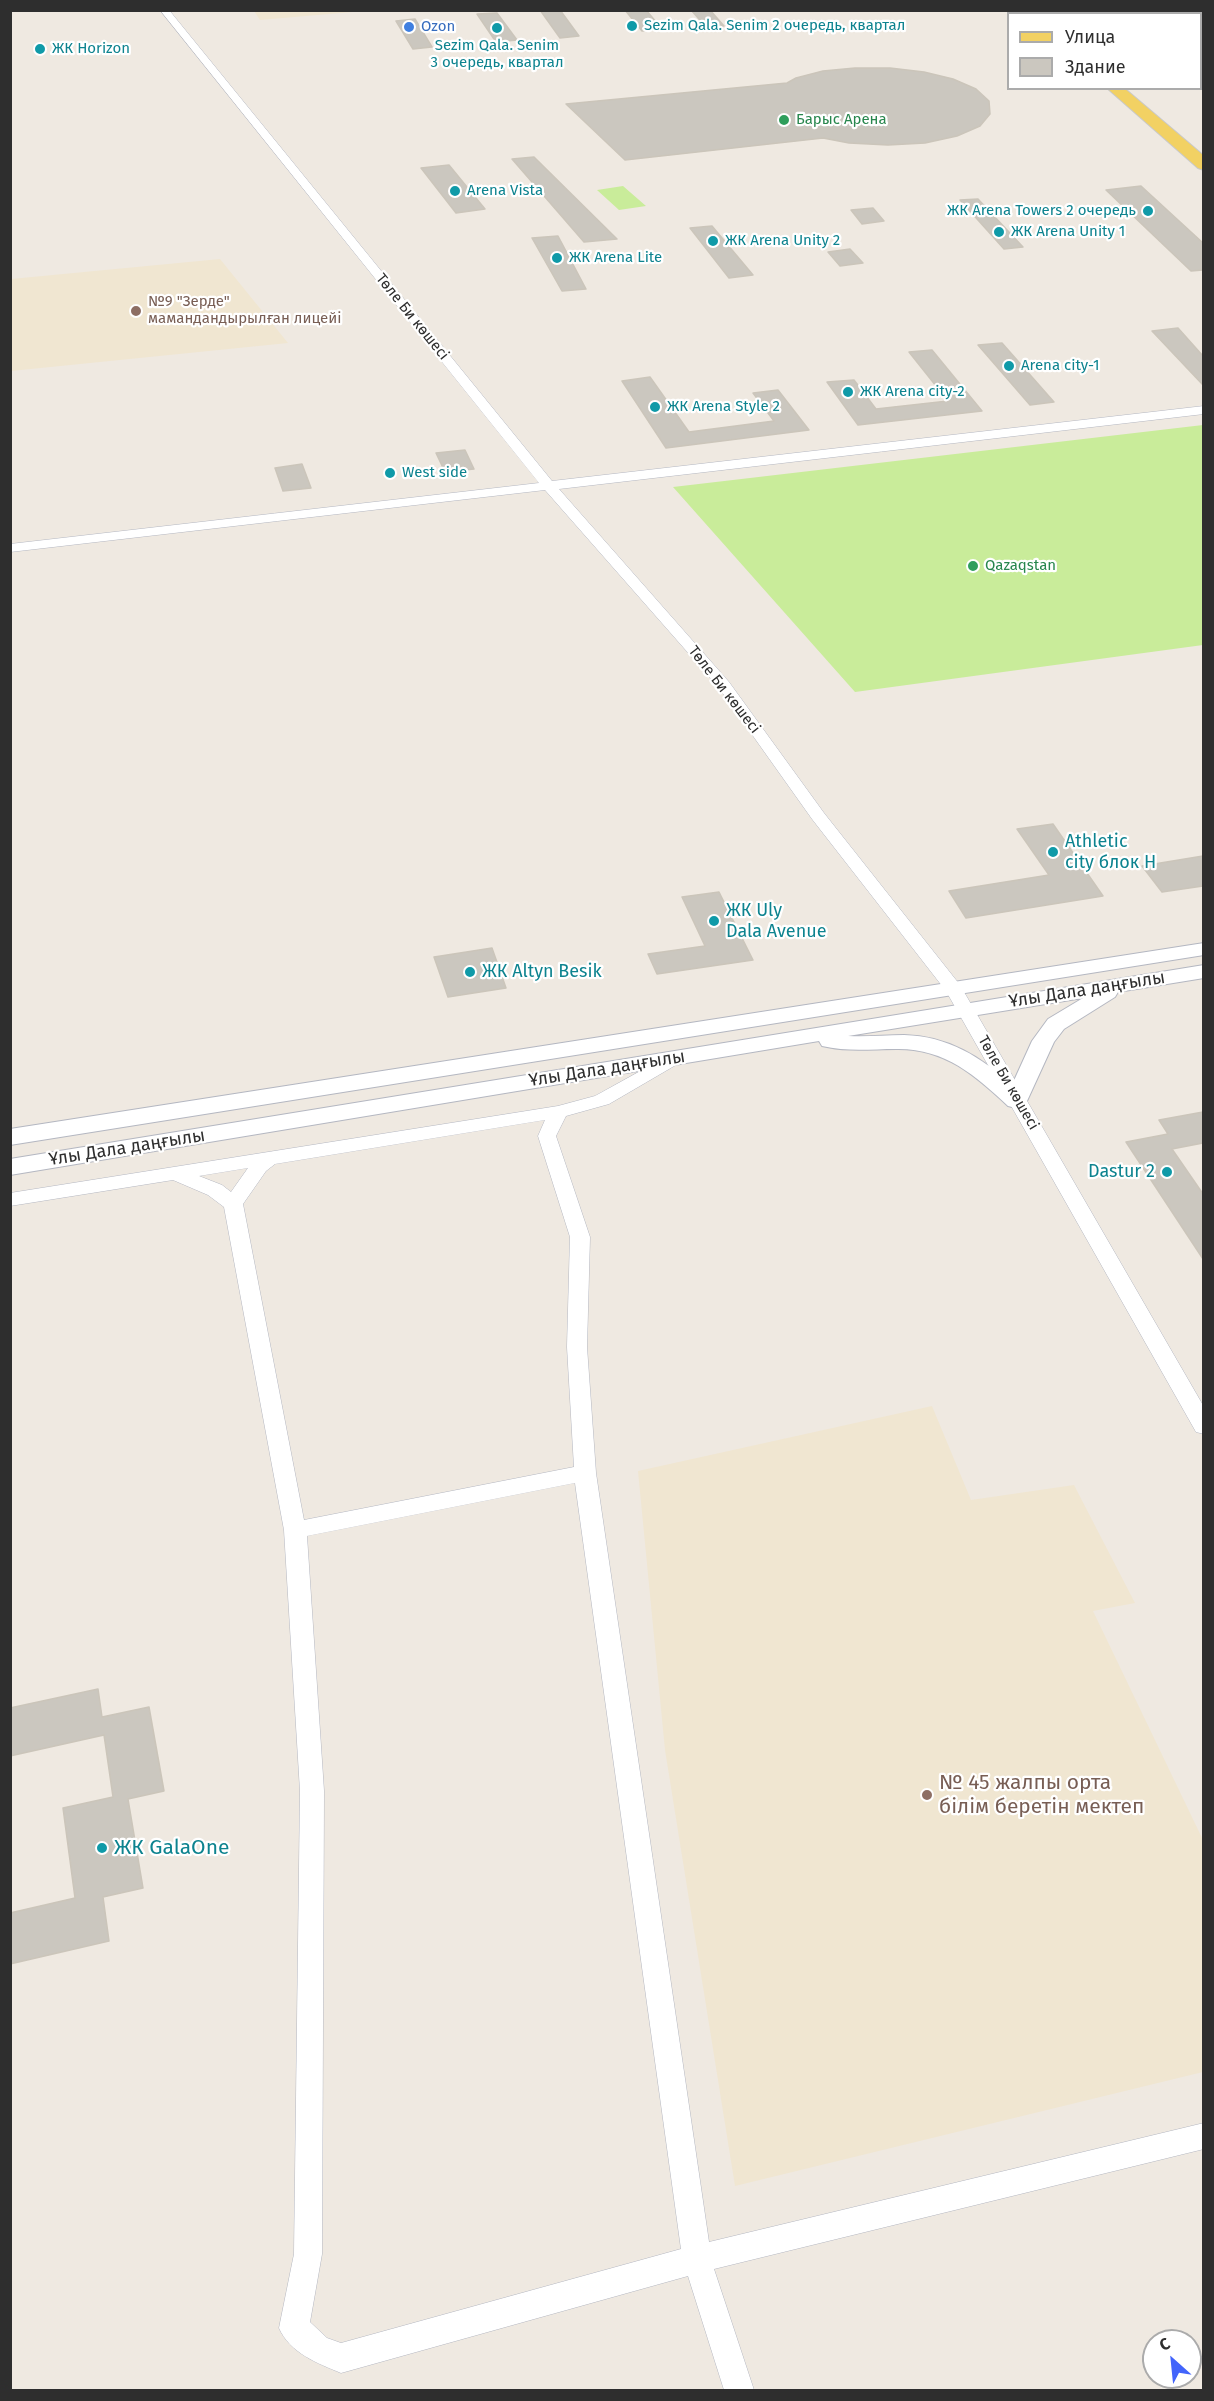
<!DOCTYPE html>
<meta charset="utf-8">
<style>
body{margin:0}
#map{position:relative;width:1214px;height:2401px;overflow:hidden;background:#efe9e1;font-family:"Fira Sans",sans-serif}
canvas{display:block}
.frame{position:absolute;inset:0;border:12px solid #2e2e2e;pointer-events:none}
.legend{position:absolute;left:1007px;top:12px;width:195px;height:78px;box-sizing:border-box;background:#fff;border:2px solid #ababab;margin:0;padding:8px 10px;list-style:none;font-size:18px;color:#2e2e2e}
.legend li{display:flex;align-items:center;gap:12px;height:30px}
.legend b{width:30px;border:2px solid #ababab}
.north{position:absolute;left:1142px;top:2329px;width:60px;height:60px;box-sizing:border-box;background:#fff;border:2px solid #ababab;border-radius:50%;rotate:333deg;font-size:16px;font-weight:700;line-height:24px;text-align:center;color:#2e2e2e}
.north::after{content:'';display:block;margin:auto;width:21px;height:27px;background:#4264fb;clip-path:polygon(50% 0,100% 100%,50% 72%,0 100%)}
</style>
<div id="map">
<canvas width="1214" height="2401"></canvas>
<div class="frame"></div>
<ul class="legend">
<li><b style="height:8px;background:#f2d163"></b>Улица</li>
<li><b style="height:16px;background:#cbc7bf"></b>Здание</li>
</ul>
<div class="north">С</div>
</div>
<script>
const ctx = document.querySelector('canvas').getContext('2d');
ctx.lineJoin = 'round';
function fill(path, color) {
  ctx.fillStyle = color;
  ctx.fill(path, 'evenodd');
}
function trace(path, color, width, dash) {
  ctx.strokeStyle = color;
  ctx.lineWidth = width;
  ctx.lineCap = dash ? 'butt' : 'round';
  ctx.setLineDash(dash || []);
  ctx.stroke(path);
}
function label(font, color, halo, rows, align = 'center') {
  ctx.font = font + ' "Fira Sans",sans-serif';
  ctx.lineWidth = 4.5;
  ctx.setLineDash([]);
  ctx.textBaseline = 'middle';
  ctx.strokeStyle = halo;
  ctx.fillStyle = color;
  for (const [text, x, y, turn = 0] of rows) {
    ctx.save();
    ctx.translate(x, y);
    ctx.rotate((+turn || 0) * Math.PI / 180);
    ctx.textAlign = isNaN(turn) ? turn : align;
    if (halo) ctx.strokeText(text, 0, 0);
    ctx.fillText(text, 0, 0);
    ctx.restore();
  }
}
fill(new Path2D(`
 M254,11H364L260,20Z
 M220,259L288,343L11,371V279Z
 M932,1406L971,1500L1074,1485L1135,1603L1093,1611L1203,1840V2072L735,2186L665,1750L638,1471Z`), '#f0e6d1');
fill(new Path2D(`
 M623,186L646,206L619,210L597,190Z
 M1203,425V645L855,692L673,487Z`), '#c9ec9a');
const building = new Path2D(`
 M540,10H560L579,36L560,38Z
 M625,10H646L662,29L642,31Z
 M691,10H710L724,26L706,27Z
 M497,13L517,40L496,42L477,14Z
 M415,19L432,47L413,49L396,21Z
 M855,68H890L924,72L953,79L976,89L989,101L990,114L980,126L957,136L925,143L888,145L849,143L823,138L625,160L566,104L787,83L796,78L823,71Z
 M534,157L617,239L584,242L512,159Z
 M449,165L485,209L456,213L421,168Z
 M1141,186L1203,243V270L1191,271L1106,190Z
 M978,199L1023,247L1004,249L960,200Z
 M873,208L884,221L862,224L851,210Z
 M712,226L753,275L729,278L690,228Z
 M558,236L586,289L562,291L532,238Z
 M850,249L863,263L840,266L828,252Z
 M1178,328L1203,356V385L1152,331Z
 M1002,343L1054,402L1030,405L978,345Z
 M932,350L982,411L858,425L827,382L854,380L876,409L948,401L909,352Z
 M650,377L689,432L774,421L753,393L778,390L809,430L666,448L622,381Z
 M465,450L474,469L445,472L436,453Z
 M302,464L311,488L283,491L275,468Z
 M1053,824L1103,896L966,918L949,891L1049,875L1017,829Z
 M1203,856V886L1162,892L1142,866Z
 M719,892L753,960L657,974L648,954L705,946L682,897Z
 M492,948L506,988L448,997L434,957Z
 M1203,1112V1143L1172,1149L1203,1194V1259L1126,1142L1168,1134L1159,1120Z
 M98,1689L102,1717L149,1707L164,1791L128,1799L143,1888L103,1897L109,1941L10,1964V1913L75,1898L63,1808L113,1797L104,1735L10,1756V1708Z`);
fill(building, '#cbc7bf');
trace(building, '#cbc5ba', 1.5);
const minor = new Path2D(`
 M160,10H169L552,481L1204,406V414L559,489L729,682L824,813L960,985L1204,1407V1434L1196,1432L946,991L812,819L719,688L545,490L10,552V544L539,483Z
 M675,1052L681,1054L684,1058L681,1062L609,1104L566,1116L556,1136L590,1237L587,1347L596,1473L709,2242L1204,2123V2149L714,2269L754,2390H724L688,2276L341,2373C317,2363 290,2353 279,2328L294,2254L300,1791L284,1530L224,1207L208,1195L173,1180L10,1206V1193L558,1106L595,1096ZM545,1120L538,1136L570,1237L567,1347L574,1467L304,1520L243,1204L266,1171L275,1164ZM248,1168L231,1192L222,1185L199,1176ZM575,1483L681,2249L341,2343L327,2338L310,2322L322,2254L324,1791L307,1536Z`);
const tertiary = new Path2D(`
 M1204,943V955L10,1145V1129Z
 M1204,965V978L1118,992L1115,997L1064,1029L1054,1042L1027,1101L1024,1106L1016,1108L1008,1106C975,1075 944,1048 896,1049C871,1049 847,1052 822,1046L819,1041L10,1175V1159ZM1083,998L1048,1019L1032,1041L1012,1085C981,1057 948,1036 904,1035C885,1035 867,1037 848,1036Z`);
const primary = new Path2D(`
 M1036,10H1051L1053,14H1038Z
 M1107,88H1124L1204,156V170L1198,168Z`);
trace(minor, '#b4b7c1', 1);
trace(tertiary, '#b4b7c1', 2);
trace(primary, '#c9c9c9', 2);
fill(minor, '#fff');
fill(tertiary, '#fff');
fill(primary, '#f2d163');
for (const [x, y, r, color] of [
 [632,26,6,"#0f9aa8"],
 [409,27,6,"#3f7fe0"],
 [497,28,6,"#0f9aa8"],
 [40,49,6,"#0f9aa8"],
 [784,120,6,"#2e9e5b"],
 [455,191,6,"#0f9aa8"],
 [1148,211,6,"#0f9aa8"],
 [999,232,6,"#0f9aa8"],
 [713,241,6,"#0f9aa8"],
 [557,258,6,"#0f9aa8"],
 [136,311,6,"#8d6e63"],
 [1009,366,6,"#0f9aa8"],
 [848,392,6,"#0f9aa8"],
 [655,407,6,"#0f9aa8"],
 [390,473,6,"#0f9aa8"],
 [973,566,6,"#2e9e5b"],
 [1053,852,6,"#0f9aa8"],
 [714,921,6,"#0f9aa8"],
 [470,972,6,"#0f9aa8"],
 [1167,1172,6,"#0f9aa8"],
 [927,1795,6,"#8d6e63"],
 [102,1848,6,"#0f9aa8"]
]) {
  const dot = new Path2D();
  dot.arc(x, y, r, 0, 2 * Math.PI);
  ctx.fillStyle = color;
  ctx.fill(dot);
  trace(dot, '#fff', 2);
}
label('15px', '#0d838f', '#fff', [
 ["Sezim Qala. Senim 2 очередь, квартал",644,26],
 ["Sezim Qala. Senim",497,46,"center"],
 ["3 очередь, квартал",497,63,"center"],
 ["ЖК Horizon",52,49],
 ["Arena Vista",467,191],
 ["ЖК Arena Towers 2 очередь",1136,211,"right"],
 ["ЖК Arena Unity 1",1011,232],
 ["ЖК Arena Unity 2",725,241],
 ["ЖК Arena Lite",569,258],
 ["Arena city-1",1021,366],
 ["ЖК Arena city-2",860,392],
 ["ЖК Arena Style 2",667,407],
 ["West side",402,473]
], 'left');
label('15px', '#366cbe', '#fff', [
 ["Ozon",421,27]
], 'left');
label('15px', '#27864d', '#fff', [
 ["Барыс Арена",796,120],
 ["Qazaqstan",985,566]
], 'left');
label('15px', '#785e54', '#fff', [
 ["№9 \"Зерде\"",148,302],
 ["мамандандырылған лицейі",148,319]
], 'left');
label('15px', '#2e2e2e', '#fff', [
 ["Төле Би көшесі",412,317,51],
 ["Төле Би көшесі",724,690,52],
 ["Төле Би көшесі",1008,1083,60]
]);
label('18px', '#0d838f', '#fff', [
 ["Athletic",1065,842],
 ["city блок H",1065,863],
 ["ЖК Uly",726,911],
 ["Dala Avenue",726,932],
 ["ЖК Altyn Besik",482,972],
 ["Dastur 2",1155,1172,"right"]
], 'left');
label('18px', '#2e2e2e', '#fff', [
 ["Ұлы Дала даңғылы",1087,990,-9],
 ["Ұлы Дала даңғылы",607,1069,-9],
 ["Ұлы Дала даңғылы",127,1148,-9]
]);
label('21px', '#785e54', '#fff', [
 ["№ 45 жалпы орта",939,1783],
 ["білім беретін мектеп",939,1807]
], 'left');
label('21px', '#0d838f', '#fff', [
 ["ЖК GalaOne",114,1848]
], 'left');
</script>
